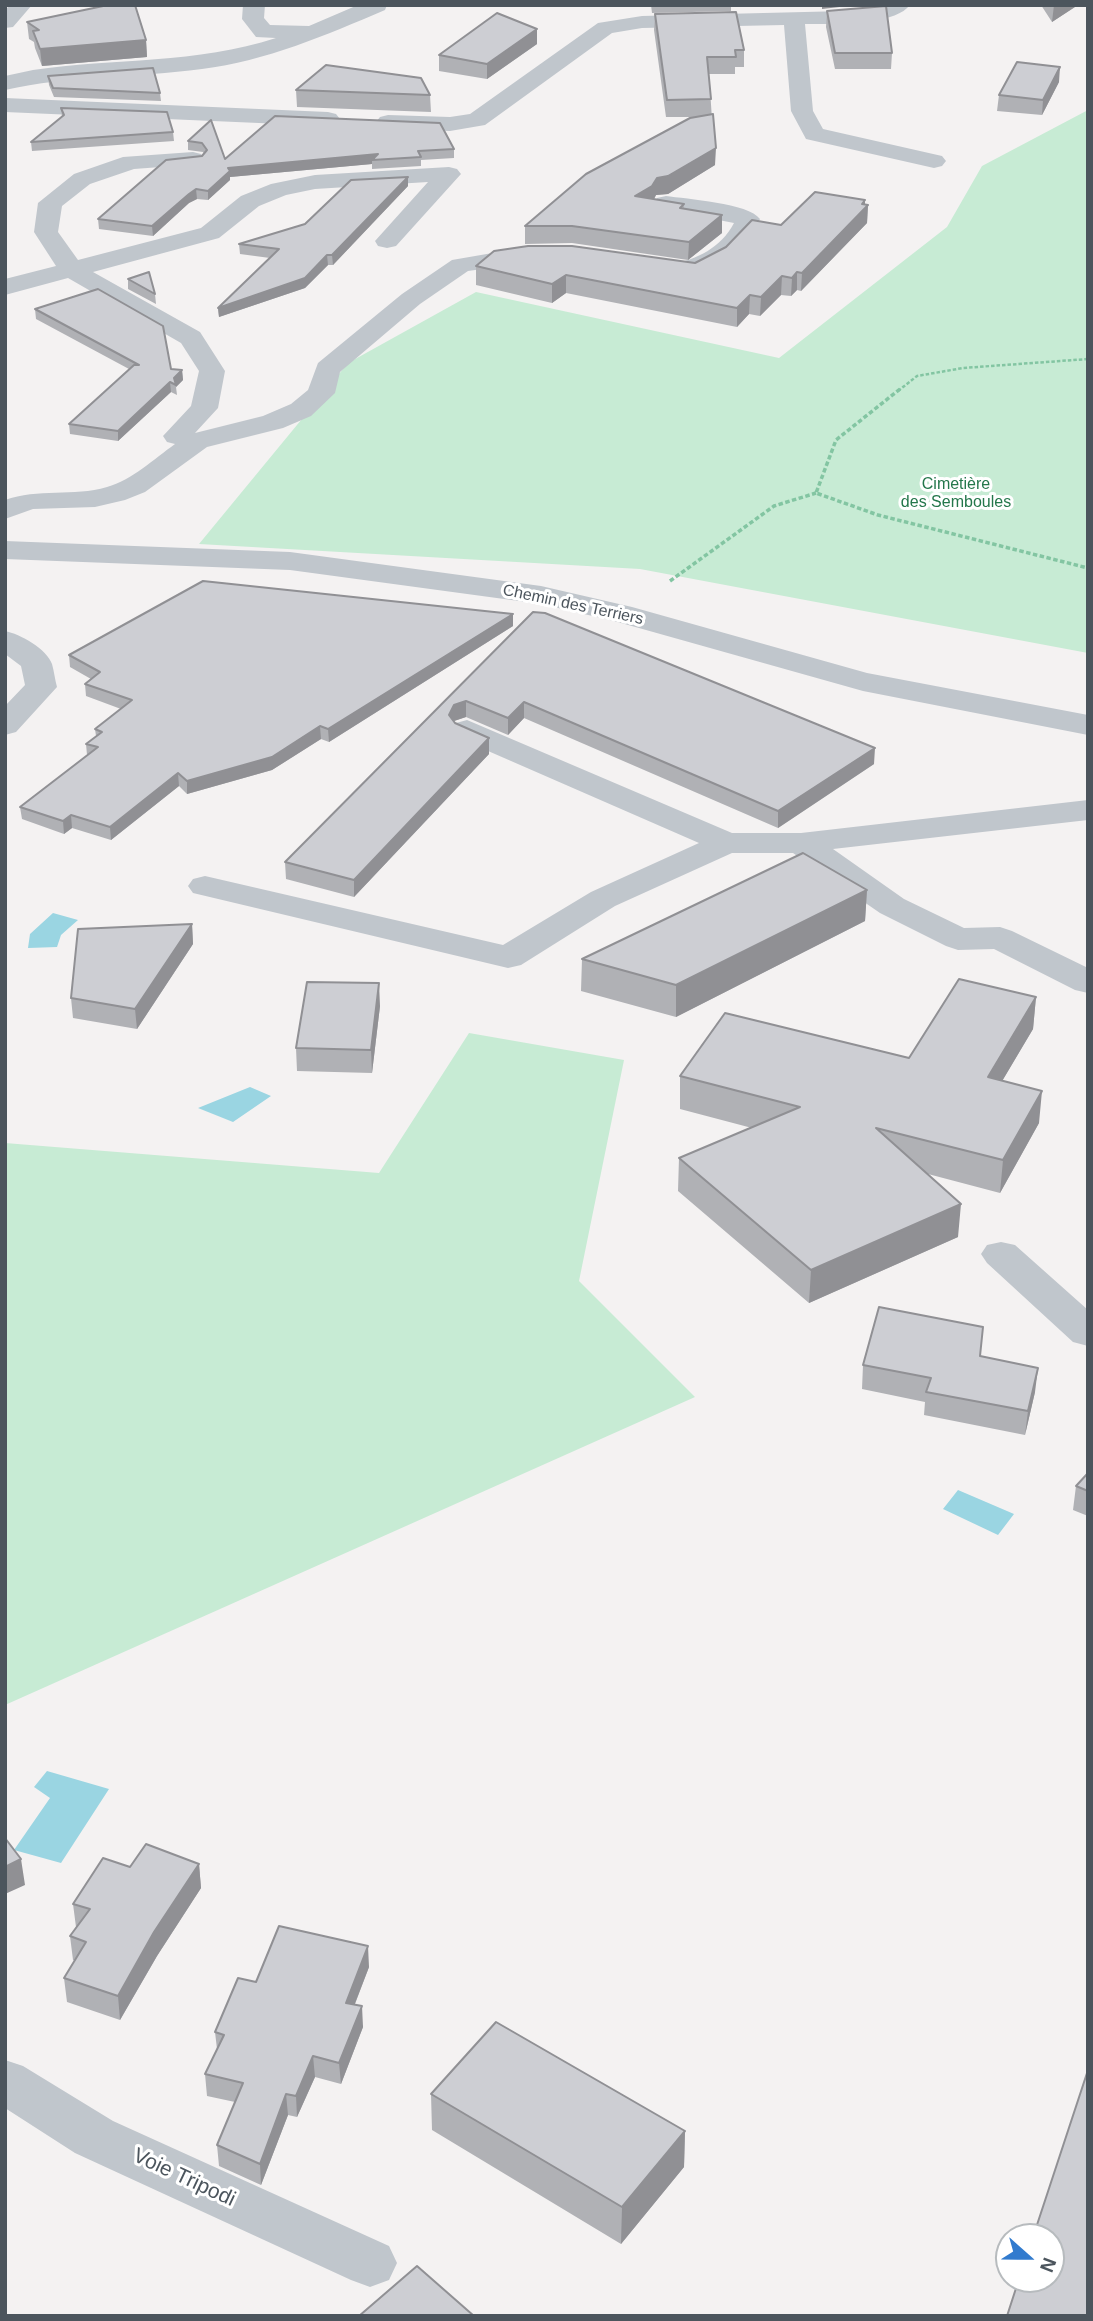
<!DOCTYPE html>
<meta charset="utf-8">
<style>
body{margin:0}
#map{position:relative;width:1093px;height:2321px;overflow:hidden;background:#f4f2f2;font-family:Helvetica,sans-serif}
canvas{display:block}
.frame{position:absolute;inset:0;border:7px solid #4c555d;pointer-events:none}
.north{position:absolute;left:995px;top:2223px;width:70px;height:70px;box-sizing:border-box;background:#fff;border:2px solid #b7bbbe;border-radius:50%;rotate:111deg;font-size:19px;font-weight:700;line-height:28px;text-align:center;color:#4c555d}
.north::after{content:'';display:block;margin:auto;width:24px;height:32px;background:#327bce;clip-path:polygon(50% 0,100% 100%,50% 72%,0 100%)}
</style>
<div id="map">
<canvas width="1093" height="2321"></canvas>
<div class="frame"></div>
<div class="north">N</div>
</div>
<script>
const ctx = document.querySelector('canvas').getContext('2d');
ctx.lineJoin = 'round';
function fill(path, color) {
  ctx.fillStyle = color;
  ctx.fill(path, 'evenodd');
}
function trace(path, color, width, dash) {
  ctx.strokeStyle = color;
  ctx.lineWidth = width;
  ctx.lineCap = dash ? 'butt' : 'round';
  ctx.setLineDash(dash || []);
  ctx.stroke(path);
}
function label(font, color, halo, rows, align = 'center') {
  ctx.font = font + ' Helvetica,sans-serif';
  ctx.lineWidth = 6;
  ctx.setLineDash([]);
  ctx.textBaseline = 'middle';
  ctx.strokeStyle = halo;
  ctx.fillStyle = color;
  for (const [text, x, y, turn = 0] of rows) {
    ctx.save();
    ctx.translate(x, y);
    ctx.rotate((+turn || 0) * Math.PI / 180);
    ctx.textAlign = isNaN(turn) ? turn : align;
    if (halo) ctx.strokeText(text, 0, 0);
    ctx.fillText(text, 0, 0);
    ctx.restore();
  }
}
fill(new Path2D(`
 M1088,110V653L640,569L199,544L348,363L476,292L779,358L947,227L982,166Z
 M469,1033L624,1060L579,1281L695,1397L5,1705V1143L379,1173Z`), '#c7ebd4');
fill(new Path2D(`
 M53,913L78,920L61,935L57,947L28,948L30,934Z
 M250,1087L271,1096L233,1122L198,1108Z
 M958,1490L1014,1514L998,1535L943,1509Z
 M47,1771L109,1789L61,1863L14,1850L50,1798L34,1787Z`), '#9ad5e2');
trace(new Path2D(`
 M898,391L917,376L963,368L1088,359`), '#83c5a2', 2.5, [3.5, 2]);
trace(new Path2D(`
 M900,389L836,440L816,493L878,515L1088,568
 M670,581L774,506L816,493`), '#83c5a2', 3.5, [4.5, 2.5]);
fill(new Path2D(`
 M10,5H32L13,27L5,28V10Z
 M243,5H265L264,18L270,25L309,26L358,5H387L385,10C326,35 266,61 202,69C136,78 70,75 5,90V76L33,70C114,58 197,64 276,38L256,37L242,19Z
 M881,5H910C894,26 831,24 805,24L813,111L823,129L942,156L946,161L942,166L934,168L806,139L791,111L784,25L642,28L612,33L485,125L450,131L388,129L380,127L376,122L380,117L388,115L450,117L470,114L598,23L642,16L845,11Z
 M5,98L328,112L336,114L340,119L336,124L328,126L5,112Z
 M193,152L201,154L205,159L201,164L134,169L90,184L62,206L58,232L78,260L201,228L241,196L271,184L315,175L449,167L457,169L461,174L396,246L387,248L378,246L375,241L428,182L315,189L286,195L259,206L219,238L93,272L200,332L225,371L218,408L195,433L263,416L291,404L308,390L318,363L402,294L452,260L533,246L542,249L546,254L542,259L533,262L468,271L420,304L340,372L335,393L311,416L283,428L207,447L145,492L125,500L95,507L33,509L5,519V500C38,488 73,497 107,487C132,480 154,459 175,444L167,442L163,436L191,406L199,371L181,343L68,278L5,295V279L56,266L34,232L38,203L74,174L123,157Z
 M666,196C686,199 749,203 760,219C744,251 710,285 671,275L667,270L671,265C698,258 720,249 734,223L657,208L654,203L657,198Z
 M5,541L290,552L541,586L632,607L867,673L1088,715V735L863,691L614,621L541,604L290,570L5,559Z
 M5,631C20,634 47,649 52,664C54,671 55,680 57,687L16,732L5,735V706L25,685L21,666L5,654Z
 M467,720L732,833H801L1088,800V820L833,849L904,899L964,928L1000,927L1012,931L1088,968V993L1075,990L994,949L958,950L946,946L880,913L793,853H732L615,906L521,965L508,968L193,893L188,886L193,879L205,876L503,945L591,892L699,843L456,737L451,730L456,723Z
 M1001,1242L1015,1245L1088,1310V1346L1073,1342L987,1263L981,1254L987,1245Z
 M5,2060L23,2066L113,2121L389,2246L397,2263L389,2280L370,2287L351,2280L75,2153L5,2108Z`), '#c0c6cc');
fill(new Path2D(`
 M651,5H731V11L652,13Z
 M1041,5H1078L1052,22Z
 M827,11L892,53L891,69H835L826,27Z
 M655,14L744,50V67H735V74H709L715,165L668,194L656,195L654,199L684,204V209L722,215V233L688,260L572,243L525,244V226L697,117H666L654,30Z
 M27,22L146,40L147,57L42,66L35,48L34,42L29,39Z
 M537,29V44L487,79L439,71V55Z
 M48,76L160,93L161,101L54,97L49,85Z
 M1059,82L1042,115L997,111L999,95Z
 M296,90L430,95L431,112L297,107Z
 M61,108L173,132L174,141L32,151L31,142L62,117Z
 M211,120L225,159L454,149V158L421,160V166L372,169V164L230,177V180L208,200L197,199L189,203L153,236L99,229L98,219L202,156L204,154L203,152L188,150V141Z
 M408,177V186L333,265H328L305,288L219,317L218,308L270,258L240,254L239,244L305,224Z
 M865,200V205H868L867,223L801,291L797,290L791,296L781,295L760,316L749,314L737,327L566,293L552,303L476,285V266L695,263L781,225Z
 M128,279L155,294L156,304L128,289Z
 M35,309L171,369L182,370L183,380L176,387L177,395L171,392L118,441L70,434L69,424L129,369L36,319Z
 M533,612L874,764L778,828L524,718L508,735L466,717L454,721L489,754L354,897L286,879L285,862Z
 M513,614V626L329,742L321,739L272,770L187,794L179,786L111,840L72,828L64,834L22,819L20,807L87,755L86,744L96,736L95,729L121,709L86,696L85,684L91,679L70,667L69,655Z
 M867,890L865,921L676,1017L581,991L582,959Z
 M192,924L193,944L137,1029L73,1018L71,998Z
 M1036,997L1033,1029L1002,1081L1039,1123L1000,1193L928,1174L958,1237L809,1303L678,1191L679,1158L752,1128L680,1109V1076L909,1058Z
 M380,1006L372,1073L297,1071L296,1048Z
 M980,1356L1035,1392L1025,1435L924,1415L925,1402L862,1389L863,1365Z
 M1088,1473V1516L1073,1510L1076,1486Z
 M199,1864L201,1888L157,1956L120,2020L67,2002L64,1978L75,1961L73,1960L70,1936L76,1927L73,1904L130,1867Z
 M369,1967L355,2004L363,2027L341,2084L315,2077L297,2117L288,2115L261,2185L219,2166L217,2145L235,2102L207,2096L205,2074L217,2049L215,2032L256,1982Z
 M431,2094L685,2131L684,2167L621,2244L432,2130Z`), '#b0b1b5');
fill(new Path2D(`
 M822,5H857L822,9Z
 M1054,5H1078L1052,22Z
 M537,29V44L487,79V64Z
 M146,40L147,57L42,66L40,49Z
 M1060,67L1059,82L1042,115L1043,100Z
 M716,148L715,165L668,194L656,195L652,203L635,196L657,178Z
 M378,154L372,160V164L230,177V180L208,200V191L228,168Z
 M408,177V186L333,265L332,255Z
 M196,189L197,199L189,203L153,236L152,226L189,194Z
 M865,200V208L868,205L867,223L801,291L802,273Z
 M722,215V233L688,260L689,242Z
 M327,255L328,265L305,288L219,317L218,308Z
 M797,272V290L791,296L792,278Z
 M566,275V293L552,303V284Z
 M782,276L781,295L760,316L761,297Z
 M750,295L749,314L737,327V308Z
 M182,370L183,380L176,387L174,378Z
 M170,382L171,392L118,441V431Z
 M513,614V626L329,742L328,729Z
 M466,701V717L454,721L449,715L454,705Z
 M524,702V718L508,735V718Z
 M320,726L321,739L272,770L187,794V781Z
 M489,738V754L354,897V880Z
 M875,748L874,764L778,828V811Z
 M178,773L179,786L111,840L110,827Z
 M71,815L72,828L64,834L63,821Z
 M867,890L865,921L676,1017V985Z
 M192,924L193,944L137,1029L135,1009Z
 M379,983L380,1006L372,1073L371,1050Z
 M1036,997L1033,1029L985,1110L988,1077Z
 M1042,1091L1039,1123L1000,1193L1003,1160Z
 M961,1204L958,1237L809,1303L811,1270Z
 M1038,1368L1035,1392L1025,1435L1028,1411Z
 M21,1859L25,1885L5,1894V1867Z
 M199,1864L201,1888L157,1956L120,2020L118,1996L154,1932Z
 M368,1946L369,1967L347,2024L346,2003Z
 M362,2006L363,2027L341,2084L339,2063Z
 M313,2056L315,2077L297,2117L296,2096Z
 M286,2094L288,2115L261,2185L260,2164Z
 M685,2131L684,2167L621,2244L622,2207Z`), '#909094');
const building = new Path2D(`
 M108,5H135L146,40L40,49L33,31L39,30L27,22Z
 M886,6L892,53H835L827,11Z
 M736,12L744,50H735L736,57H707L711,99L667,100L655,14Z
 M497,13L537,29L487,64L439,55Z
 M1017,62L1060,67L1043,100L999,95Z
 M326,65L421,78L430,95L296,90Z
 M153,68L160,93L53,88L48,76Z
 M61,108L167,112L173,132L31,142L64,115Z
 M713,114L716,148L668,176L657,178L652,186L635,196L684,204L680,208L722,215L689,242L572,226H525L586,174L690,118Z
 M275,116L440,123L454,149L418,151L421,157L372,160L378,154L228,168L230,171L208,191L196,189L189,194L152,226L98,219L166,160L202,156L207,150L202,143L188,141L211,120L225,159Z
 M408,177L332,255H327L305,278L218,308L279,249L239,244L305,224L351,180Z
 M815,192L865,200L862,204L868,205L802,273L797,272L792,278L782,276L761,297L750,295L737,308L566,275L552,284L476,266L494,251L528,246H572L695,263L726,247L752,220L781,225Z
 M149,272L155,294L128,279Z
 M98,289L163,326L171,369L182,370L174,378L176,385L170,382L118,431L69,424L134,365H139L35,309Z
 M203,581L513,614L328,729L320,726L272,757L187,781L178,773L110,827L71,815L63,821L20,807L98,747L86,744L102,732L95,729L132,700L85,684L100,672L69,655Z
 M533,612L545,613L875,748L778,811L524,702L508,718L466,701L454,705L449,715L455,723L489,738L354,880L285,862Z
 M803,853L867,890L676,985L582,959Z
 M192,924L135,1009L71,998L78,929Z
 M959,979L1036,997L988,1077L1042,1091L1003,1160L876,1128L961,1204L811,1270L679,1158L800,1107L680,1076L725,1013L909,1058Z
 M307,982L379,983L371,1050L296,1048Z
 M879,1307L983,1327L980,1356L1038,1368L1028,1411L926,1392L931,1378L863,1365Z
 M1088,1473V1491L1076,1486Z
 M5,1838L21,1859L5,1867Z
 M146,1844L199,1864L154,1932L118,1996L64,1978L86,1942L70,1936L90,1909L73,1904L103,1858L130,1867Z
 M279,1926L368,1946L346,2003L362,2006L339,2063L313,2056L296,2096L286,2094L260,2164L217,2145L243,2083L205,2074L224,2035L215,2032L238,1978L256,1982Z
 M496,2022L685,2131L622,2207L431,2094Z
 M1088,2070V2316H1007L1019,2279H1051V2237H1033Z
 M417,2266L474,2316H359Z`);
fill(building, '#cdced3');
trace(building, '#909094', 2);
label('16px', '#24774b', '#fff', [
 ["Cimetière",956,485],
 ["des Semboules",956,503]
]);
label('16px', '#4c555d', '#fff', [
 ["Chemin des Terriers",573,605,12]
]);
label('21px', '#4c555d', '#fff', [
 ["Voie Tripodi",184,2178,25]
]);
</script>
